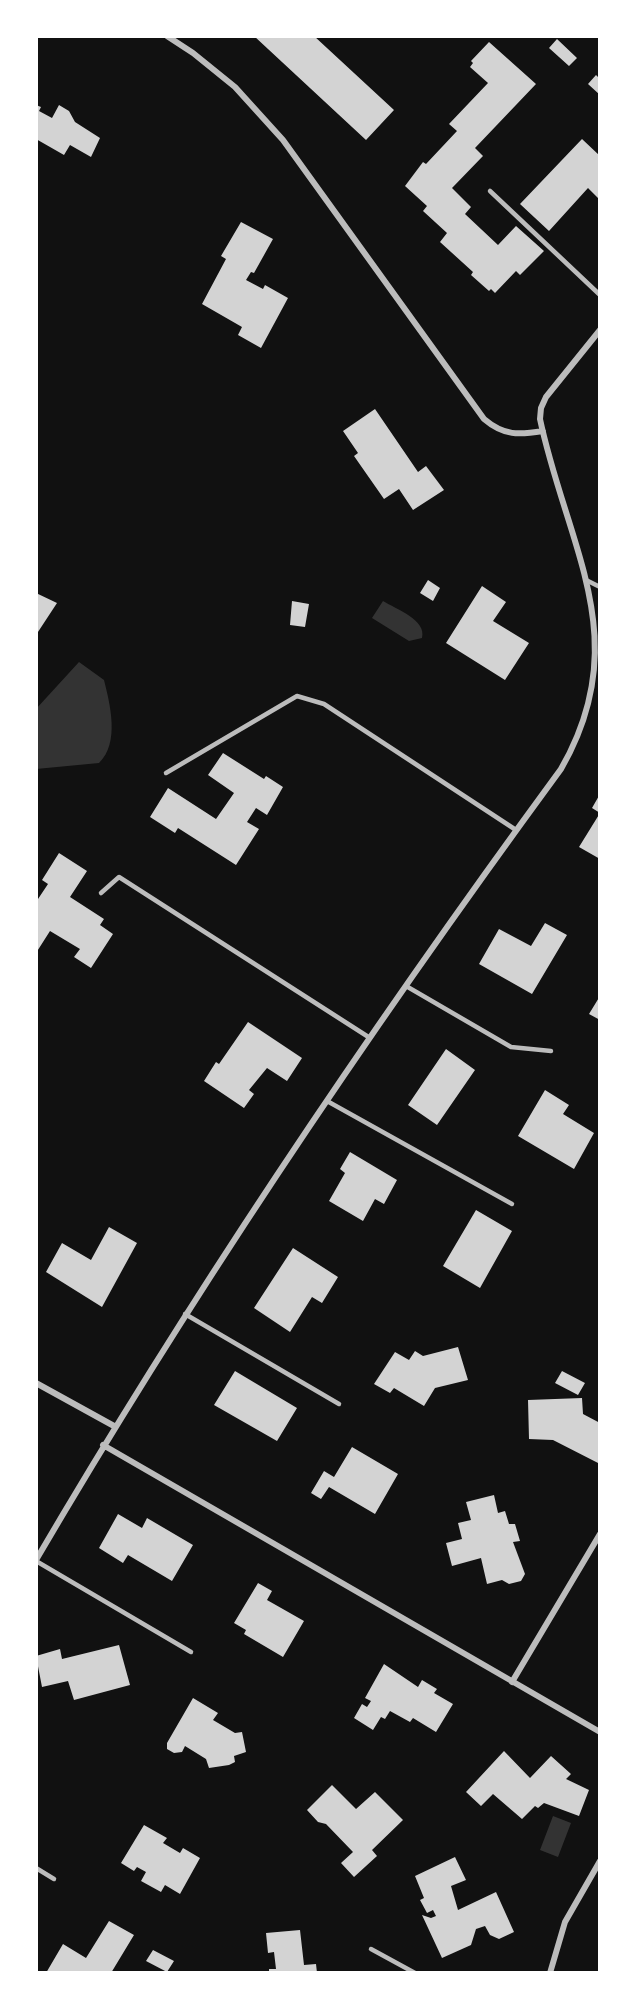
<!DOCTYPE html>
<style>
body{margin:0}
#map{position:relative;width:636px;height:2009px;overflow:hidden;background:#111;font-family:"Nunito Sans",sans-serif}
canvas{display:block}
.frame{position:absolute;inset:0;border:38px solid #fff;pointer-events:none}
</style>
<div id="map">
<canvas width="636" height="2009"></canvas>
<div class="frame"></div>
</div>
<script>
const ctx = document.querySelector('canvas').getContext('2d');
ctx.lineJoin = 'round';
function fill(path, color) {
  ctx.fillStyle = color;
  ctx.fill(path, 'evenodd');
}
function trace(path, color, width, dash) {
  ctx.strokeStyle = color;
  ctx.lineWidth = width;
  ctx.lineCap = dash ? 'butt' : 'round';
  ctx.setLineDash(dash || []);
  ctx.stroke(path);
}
fill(new Path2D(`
 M383,601C396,609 427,620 422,638L409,641L372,618Z
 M79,662L104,680C110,704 120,743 99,763L36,769V709Z
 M553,1816L571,1823L558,1857L540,1850Z`), '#333');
fill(new Path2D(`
 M254,36H314L394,110L366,140Z
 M557,39L577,58L569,66L549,48Z
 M489,42L536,84L475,148L483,156L452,188L471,207L465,214L498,245L516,226L544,251L520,275L516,271L495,293L491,289L489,291L471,275L473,272L440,242L447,233L423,211L427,206L405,186L423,162L426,164L457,131L449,124L488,83L470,67L473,63L471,61Z
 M596,75L600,79V95L588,84Z
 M36,105L41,107L39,111L52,118L59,105L69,111L75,122L100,138L91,157L70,145L64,155L36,139Z
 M582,139L600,156V200L588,188L549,231L520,204Z
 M241,222L273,239L254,273L251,272L246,280L263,289L265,285L288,298L261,348L238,335L242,327L202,304L226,259L221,256Z
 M375,409L418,472L426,466L444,490L413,510L399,489L384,499L354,456L358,453L343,431Z
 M428,580L440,588L433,601L420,593Z
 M482,586L506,602L493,621L529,643L505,680L446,643Z
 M36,593L57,603L36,635Z
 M292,601L309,604L305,627L290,625Z
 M223,753L264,779L266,776L283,787L267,815L256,808L247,822L259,829L236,865L178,828L175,833L150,817L168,788L216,819L234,793L208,775Z
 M600,794V859L579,847L600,813L592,808Z
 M59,853L87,871L70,897L104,919L100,925L113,934L91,968L74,957L80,949L50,931L36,953V902L48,884L42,880Z
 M545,923L567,935L532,994L479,964L499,929L531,946Z
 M600,996V1020L589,1014Z
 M248,1022L302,1058L287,1081L267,1068L249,1090L254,1094L244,1108L204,1081L216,1062L219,1064Z
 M446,1049L475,1070L437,1125L408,1105Z
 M545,1090L569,1105L563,1114L594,1133L574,1169L518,1136Z
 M350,1152L397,1180L384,1204L375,1199L363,1221L329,1201L345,1173L340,1169Z
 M476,1210L512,1231L480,1288L443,1266Z
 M109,1227L137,1243L102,1307L46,1272L62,1243L91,1260Z
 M293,1248L338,1277L322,1303L312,1297L290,1332L254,1308Z
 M458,1347L468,1380L435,1388L424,1406L394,1388L390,1393L374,1384L395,1352L409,1360L415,1351L423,1356Z
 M235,1371L297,1408L277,1441L214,1405Z
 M562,1371L585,1383L578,1395L555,1383Z
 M582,1398L583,1414L600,1423V1464L553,1440L529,1439L528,1400Z
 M352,1447L398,1474L375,1514L329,1487L321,1499L311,1493L324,1471L334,1477Z
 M494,1495L498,1513L505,1511L509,1524H515L520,1541L513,1542L525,1574L521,1581L509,1584L502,1580L487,1584L481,1558L452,1566L446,1543L462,1539L458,1523L471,1520L466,1502Z
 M118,1514L142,1528L147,1518L193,1545L172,1581L128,1555L123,1563L99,1548Z
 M258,1583L272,1591L267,1600L304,1621L283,1657L244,1634L246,1630L234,1623Z
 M119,1645L130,1685L74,1700L68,1681L42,1687L36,1656L60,1649L62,1659Z
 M384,1664L418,1687L422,1680L437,1689L434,1693L453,1704L436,1732L413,1718L410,1722L390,1711L385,1719L381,1717L373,1730L354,1718L362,1704L367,1707L371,1701L365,1698Z
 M193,1698L218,1713L213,1720L235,1733L242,1732L246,1752L234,1756L235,1762L229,1765L209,1768L206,1759L185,1746L182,1752L174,1753L167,1749V1743Z
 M504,1751L530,1778L551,1756L571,1774L566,1779L589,1790L579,1816L544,1803L538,1808L535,1806L522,1819L493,1794L481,1806L466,1792Z
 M332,1785L356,1809L375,1792L403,1820L372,1850L377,1856L354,1877L341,1863L353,1852L326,1824L318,1822L307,1810Z
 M144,1825L167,1838L163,1843L180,1853L183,1848L200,1858L180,1894L165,1885L161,1892L141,1881L146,1872L137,1867L134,1871L121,1863Z
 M455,1857L466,1880L451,1886L458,1910L496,1892L514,1932L499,1939L490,1935L485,1926L476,1929L471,1945L442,1958L422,1915L431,1918L436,1916L433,1910L427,1913L420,1900L424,1898L415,1876Z
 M109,1921L134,1935L111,1973H46L63,1944L86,1958Z
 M300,1930L304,1965L316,1964L317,1973H269V1969H276L274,1952L268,1953L266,1933Z
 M153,1950L174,1961L167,1972L146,1961Z`), '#d3d3d3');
trace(new Path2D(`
 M490,191L600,295
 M586,580L600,587
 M166,773L297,696L324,704L516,830
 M101,893L119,877L370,1038
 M406,986L511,1047L551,1051
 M327,1101L512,1204
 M185,1314L339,1404
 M36,1561L191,1652
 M36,1868L54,1879
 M371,1949L415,1973`), '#bcbcbc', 4.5);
trace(new Path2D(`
 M167,36L193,53L235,87L283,140L484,419C504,436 519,435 543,431
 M36,1383L114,1426
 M103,1445L600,1732
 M36,1560C196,1287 374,1024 561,769C636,639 567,547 540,419L541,408L546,397L600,330
 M512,1682L600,1534
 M550,1973L565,1922L600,1861`), '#bcbcbc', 6);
</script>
